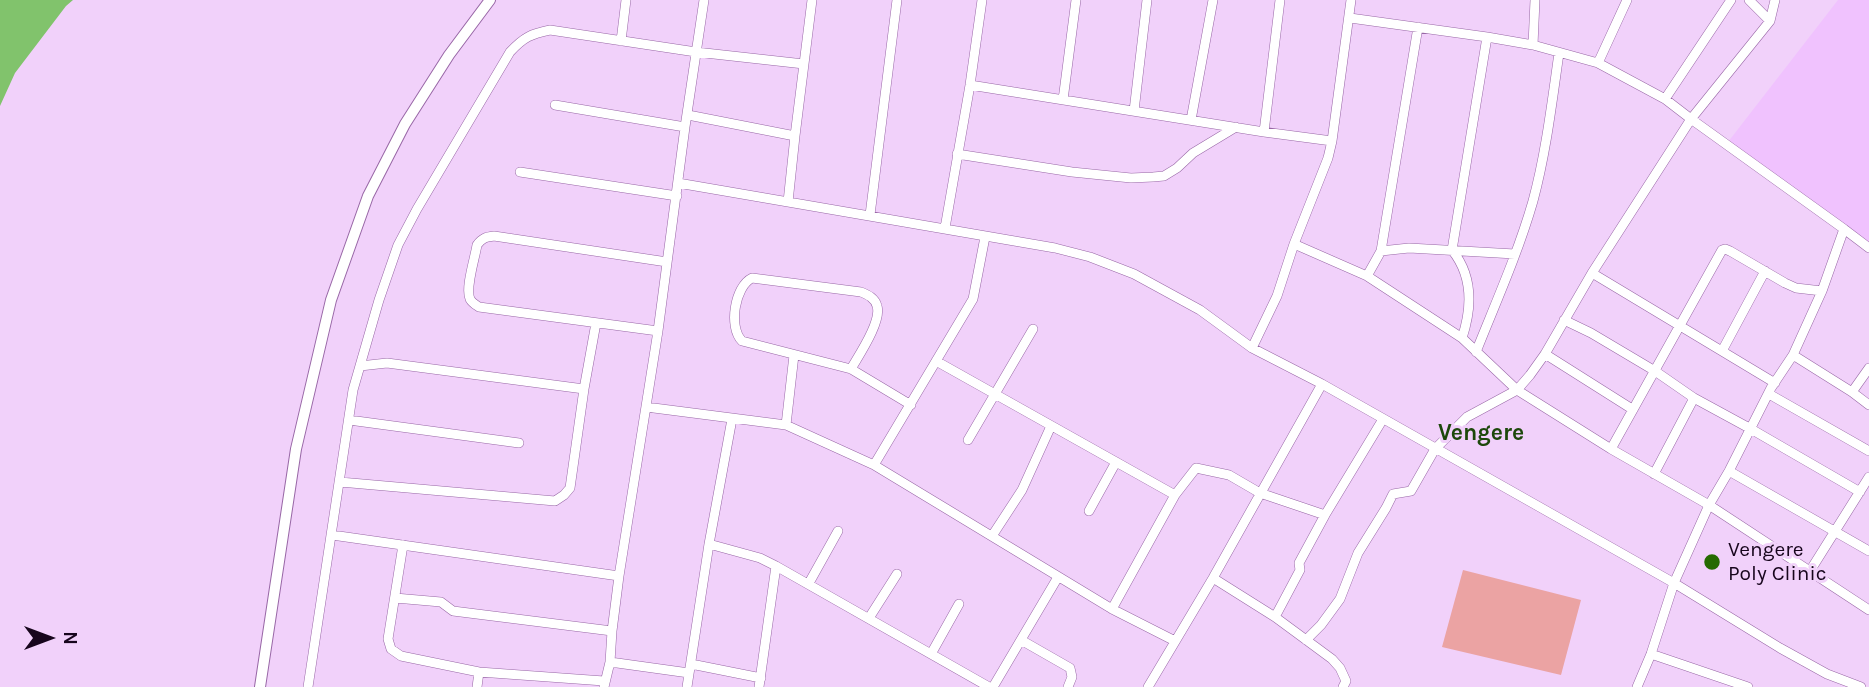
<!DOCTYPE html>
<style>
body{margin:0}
#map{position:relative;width:1869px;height:687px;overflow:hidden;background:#f1d1fa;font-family:Karla,sans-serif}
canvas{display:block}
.north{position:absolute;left:14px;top:603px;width:70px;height:70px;-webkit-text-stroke:5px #f1d1fa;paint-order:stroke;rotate:90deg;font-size:19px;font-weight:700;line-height:28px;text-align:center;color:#17051c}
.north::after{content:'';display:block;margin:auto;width:24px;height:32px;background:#17051c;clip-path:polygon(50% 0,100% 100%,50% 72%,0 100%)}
</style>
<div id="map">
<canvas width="1869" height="687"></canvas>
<div class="north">N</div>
</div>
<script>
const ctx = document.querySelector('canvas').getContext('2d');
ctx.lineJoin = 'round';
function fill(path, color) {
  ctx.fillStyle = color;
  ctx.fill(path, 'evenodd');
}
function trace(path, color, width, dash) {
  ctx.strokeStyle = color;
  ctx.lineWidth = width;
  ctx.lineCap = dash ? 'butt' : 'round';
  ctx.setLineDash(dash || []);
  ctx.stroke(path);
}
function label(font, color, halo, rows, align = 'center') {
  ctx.font = font + ' Karla,sans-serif';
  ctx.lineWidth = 6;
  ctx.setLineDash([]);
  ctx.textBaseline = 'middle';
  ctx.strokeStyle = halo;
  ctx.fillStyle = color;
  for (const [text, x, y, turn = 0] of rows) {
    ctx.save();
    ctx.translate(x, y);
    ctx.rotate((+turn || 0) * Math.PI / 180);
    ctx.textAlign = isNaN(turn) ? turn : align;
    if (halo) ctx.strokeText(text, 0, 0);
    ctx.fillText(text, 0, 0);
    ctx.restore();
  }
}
fill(new Path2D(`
 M1838,0H1869V243L1728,142Z`), '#f0c2fe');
fill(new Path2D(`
 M1463,570L1581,600L1561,675L1442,647Z`), '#eba3a3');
fill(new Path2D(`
 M0,0H73L66,6L15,73L0,106Z`), '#81c36c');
const minor = new Path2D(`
 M1749,0L1770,21
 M1350,18L1487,37L1533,45L1598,63L1665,99L1691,119L1844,229L1822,291L1793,355L1771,388L1729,471L1709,505L1674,583L1651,654L1637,687
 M621,41L626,0
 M1533,45L1535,0
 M1598,63L1627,0
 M970,85L1264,132L1332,141
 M1665,99L1731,0
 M1063,100L1076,0
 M555,105L685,127
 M1134,111L1147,0
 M688,115L795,136
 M1191,120L1213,0
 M1264,132L1280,0
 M957,154L1072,172L1131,178L1153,177L1164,176L1177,168L1193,153L1236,127
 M520,172L677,196
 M678,183L1055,248L1090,257L1134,274L1200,310L1252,348L1322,384L1674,583L1780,648L1827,674L1861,687
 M788,202L795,136L812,0
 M870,215L897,0
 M945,228L970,85L982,0
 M1844,229L1869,248
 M1294,244L1367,276L1462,338L1517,390L1611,449L1709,505L1869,610
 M1381,251L1409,248L1515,254
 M1592,273L1775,383
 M1367,276L1381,251L1418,27
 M1564,320L1591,333L1655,371L1694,398L1751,429L1860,492
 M658,331L479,307C476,305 472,303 470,299C465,288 475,258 477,245C482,238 486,237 494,236L667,262
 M1462,338C1472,308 1473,276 1452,250L1487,37
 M1252,348L1277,296L1294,244L1328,158L1332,141L1351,0
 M1722,351L1765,271
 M1476,352C1496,302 1518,253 1533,201C1546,153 1552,102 1559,53
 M1545,354L1632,409
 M1793,355L1852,392L1869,405
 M936,361L1175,495
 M360,366L387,363L584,389
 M851,369C859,355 882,321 877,306C875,298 868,295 861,292L752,278C735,286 728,327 742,341L851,369L911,405
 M1852,392L1869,368
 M1769,394L1869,451
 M646,407L786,425L874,465L1112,609L1175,641
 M349,420L519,443
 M786,425L794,355
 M968,440L1033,329
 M1611,449L1722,250L1725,249L1730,251L1785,283L1796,288L1822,291
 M874,465L973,299L985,237
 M1729,471L1869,551
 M1654,474L1694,398
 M340,482L555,501L564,495L570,488L584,389L596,323
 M1089,511L1116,462
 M332,535L619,576
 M992,536L1022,490L1051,426
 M709,544L760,558L776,566L759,687
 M403,545L388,639L391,649L401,656L479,672L604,681
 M776,566L989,687
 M1810,571L1869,477
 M1213,578L1275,617L1332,659L1340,668L1346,681L1343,687
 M809,583L838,531
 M395,598L441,602L453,611L612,631
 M1112,609L1175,495L1196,468L1229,475L1260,493L1325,515
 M1275,617L1300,570L1299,563L1325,515L1383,419
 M869,618L897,574
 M1021,640L1070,668L1072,677L1068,687
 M1306,640L1321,625L1340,599L1358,553L1386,508L1393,494L1411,491L1435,449L1467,417L1517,390L1530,375L1545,354L1592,273L1691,119L1770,21L1775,0
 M931,654L959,604
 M1651,654L1748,687
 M610,662L689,673
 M691,664L761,678
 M308,687L353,390L379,300L398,245L417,209L510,52C524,37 531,34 550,30L696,52L804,64
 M477,687L479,672
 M604,687L610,662L612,631L619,576L658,331L685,127L704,0
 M687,687L709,544L732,419
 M993,687L1058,577
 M1148,687L1213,578L1322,384`);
const major = new Path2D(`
 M260,687L296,449L331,300L368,196L405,124L449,55L490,0`);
trace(minor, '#9867a6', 10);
trace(major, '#9867a6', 12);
trace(minor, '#fff', 9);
trace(major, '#fff', 10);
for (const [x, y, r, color] of [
 [1712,562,9,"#266a01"]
]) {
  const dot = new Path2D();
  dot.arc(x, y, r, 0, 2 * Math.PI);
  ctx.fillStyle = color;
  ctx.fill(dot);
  trace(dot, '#f1d1fa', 2.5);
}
label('21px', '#17051c', '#f1d1fa', [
 ["Vengere",1728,550],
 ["Poly Clinic",1728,574]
], 'left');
label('bold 23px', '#1d480b', '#f1d1fa', [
 ["Vengere",1481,433]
]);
</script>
